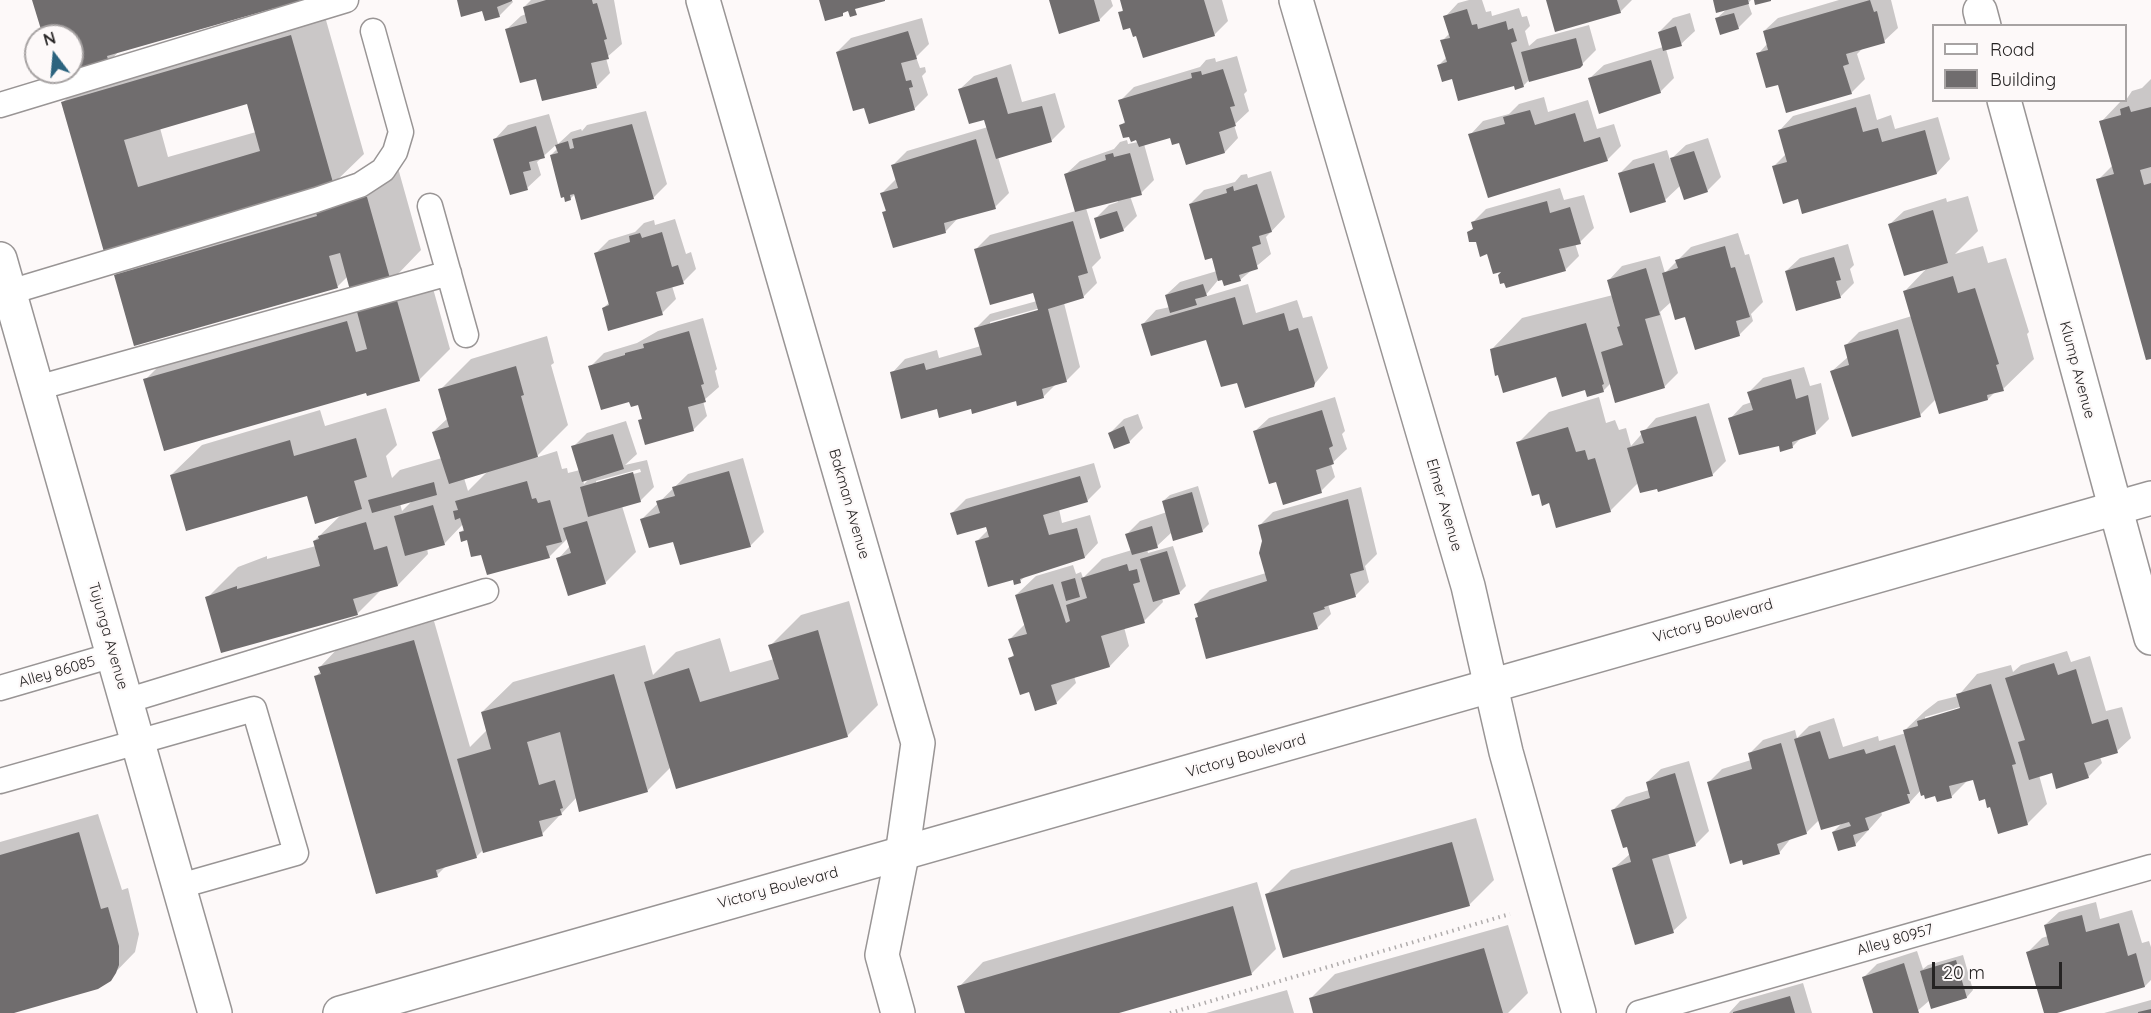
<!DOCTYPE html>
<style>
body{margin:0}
#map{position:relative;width:2151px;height:1013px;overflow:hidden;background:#fdf9f9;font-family:Quicksand,sans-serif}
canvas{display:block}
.legend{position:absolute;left:1932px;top:24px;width:195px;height:78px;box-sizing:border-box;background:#fdf9f9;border:2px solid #a7a3a3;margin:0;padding:8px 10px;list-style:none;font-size:18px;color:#252323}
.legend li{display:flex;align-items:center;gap:12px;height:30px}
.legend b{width:30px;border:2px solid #a7a3a3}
.north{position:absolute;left:24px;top:24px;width:60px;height:60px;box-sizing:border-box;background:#fdf9f9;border:2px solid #a7a3a3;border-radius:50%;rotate:344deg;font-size:16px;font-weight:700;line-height:24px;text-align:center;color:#252323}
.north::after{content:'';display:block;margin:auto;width:21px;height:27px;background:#2c637e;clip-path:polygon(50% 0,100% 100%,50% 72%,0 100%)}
.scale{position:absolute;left:1932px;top:962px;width:130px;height:27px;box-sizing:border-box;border:3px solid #252323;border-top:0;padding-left:8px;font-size:18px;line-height:21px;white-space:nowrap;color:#252323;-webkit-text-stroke:4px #fdf9f9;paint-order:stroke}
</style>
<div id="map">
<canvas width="2151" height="1013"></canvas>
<ul class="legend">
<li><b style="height:8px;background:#fff"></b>Road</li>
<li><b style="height:16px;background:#706d6e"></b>Building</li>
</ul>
<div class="north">N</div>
<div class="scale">20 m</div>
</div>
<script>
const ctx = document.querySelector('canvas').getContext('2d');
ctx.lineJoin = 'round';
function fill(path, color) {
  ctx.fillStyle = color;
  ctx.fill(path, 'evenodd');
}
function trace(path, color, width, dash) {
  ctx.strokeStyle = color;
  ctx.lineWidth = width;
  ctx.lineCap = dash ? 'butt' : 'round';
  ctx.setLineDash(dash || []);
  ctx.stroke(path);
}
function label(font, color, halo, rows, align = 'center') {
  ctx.font = font + ' Quicksand,sans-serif';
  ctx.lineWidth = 4.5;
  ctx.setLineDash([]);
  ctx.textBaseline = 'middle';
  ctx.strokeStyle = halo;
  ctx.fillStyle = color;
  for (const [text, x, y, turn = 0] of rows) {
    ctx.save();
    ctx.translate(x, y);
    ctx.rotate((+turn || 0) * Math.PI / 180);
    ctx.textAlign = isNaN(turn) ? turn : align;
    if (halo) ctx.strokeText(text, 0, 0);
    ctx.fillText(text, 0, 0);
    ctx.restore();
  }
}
fill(new Path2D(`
 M34,0L276,6L119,51L109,62L56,77L54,72H72V36H44Z
 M458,0H512L513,2L499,16Z
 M531,0H614L622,44L606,58L610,73L597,86L537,77L507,29L521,16L526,14L524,7Z
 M1050,0H1111L1113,6L1099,20Z
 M1121,0H1222L1228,21L1214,35L1137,34L1120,13L1124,9Z
 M1469,0H1482L1486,12L1491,11L1492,16L1519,8L1522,17L1527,16L1530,26L1525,31L1529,46L1537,39L1589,25L1596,50L1579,67L1530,79L1523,86L1453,77L1439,65L1447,57L1442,41L1450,33L1445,17L1458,3Z
 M1547,0H1632L1620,12Z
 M1714,0H1751L1748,3L1752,14L1738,28L1717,18L1727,9Z
 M1839,0H1891L1898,28L1884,41L1862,49L1857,54L1865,79L1851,93L1779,83L1758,54L1768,43L1764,31L1778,18Z
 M322,6L364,154L333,184L105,251L63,102L93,72ZM248,103L256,132L168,157L160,128Z
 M1690,13L1695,31L1681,44L1666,49L1674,78L1660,92L1590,78L1604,65L1663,47L1659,32L1673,18Z
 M922,18L929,44L916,57L920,68L925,67L926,72L922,76L928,95L914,109L865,106L837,52L851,38Z
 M1237,56L1247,91L1244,94L1249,111L1234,125L1238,138L1225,152L1187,163L1180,141L1171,136L1144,144L1154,180L1141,193L1130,196L1137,216L1123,230L1095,219L1109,205L1118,202L1117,199L1086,208L1101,258L1092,267L1097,283L1083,297L1064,303L1080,367L1066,381L1057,383L1043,397L972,408L938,407L892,373L905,359L937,350L939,358L981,346L976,328L990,314L1037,301L1034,291L976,249L990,235L1076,211L1066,174L1080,161L1114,149L1120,142L1127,140L1128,144L1138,142L1121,125L1126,121L1120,101L1134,87L1200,67L1206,60L1215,58L1216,62ZM1044,307L1045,310L990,325V322Z
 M1011,64L1022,102L1055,93L1065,127L1052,140L998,157L1009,193L995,207L959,217L946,231L884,212L887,209L882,193L897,178L893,165L907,151L988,127L985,118L960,89L974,76Z
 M2151,79V357L2098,180L2113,165L2101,122L2122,100H2126L2132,91L2142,88Z
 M1870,94L1877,120L1891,115L1895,129L1938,117L1950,159L1937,173L1799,197L1774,166L1786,154L1780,130L1793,116Z
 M1544,97L1548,112L1588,100L1597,129L1614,124L1621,146L1607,160L1470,135L1483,121L1509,114L1519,104Z
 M646,111L667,184L653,198L575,194L570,199L551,155L558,148L557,144L537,162L541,175L527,188L495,139L508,125L549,114L558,144L571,132L581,129L582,131L587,125Z
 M1708,138L1721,177L1707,191L1681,185L1665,200L1619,174L1633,160L1667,150L1670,160L1686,145Z
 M398,168L421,250L396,276L427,267L450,349L419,380L367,391L145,380L176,349L373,293L348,276L338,286L135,344L115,275L146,244Z
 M1271,171L1285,217L1266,237L1271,254L1240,280L1219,279L1204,297L1248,284L1256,313L1297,300L1303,318L1312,316L1328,368L1313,386L1207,338L1143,324L1156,310L1170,307L1166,295L1180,282L1217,271L1190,204L1204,190L1235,182L1241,175L1247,174L1248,178Z
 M1560,188L1564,200L1584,195L1594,228L1580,242L1575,243L1579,256L1565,270L1506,269L1468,233L1474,228L1472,223L1486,209Z
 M1968,196L1978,231L1955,254L1983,246L1988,263L2006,258L2029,332L2027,334L2034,359L2003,389L1995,392L1988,399H1936L1920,415L1832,371L1848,357L1845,346L1859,332L1912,316L1905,291L1928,267L1890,224L1904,211L1946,198L1947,202Z
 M675,219L686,254L691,252L696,269L683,282L672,286L676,299L662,313L603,308L610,302L596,253L609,240L635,232L644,223L654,220L655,225Z
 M1738,233L1745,255L1749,254L1763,302L1751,314L1753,321L1739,335L1686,315L1671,302L1660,312L1678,373L1664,387L1611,383L1603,391L1586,388L1557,375L1504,391L1494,366L1492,349L1522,318L1613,295L1609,280L1622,266L1660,256L1665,273L1691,247Z
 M1848,244L1854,265L1850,269L1854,283L1840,297L1786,271L1800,258Z
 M703,318L717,369L715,371L719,387L703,401L707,416L694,429L646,443L640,421L643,417L639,403L630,400L590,367L604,353L637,343L658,331Z
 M547,336L554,363L551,365L568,425L535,458L557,451L562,469L567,468L568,473L580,470L573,447L587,433L626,421L637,454L625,465L647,460L654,487L640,501L622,506L636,552L605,583L558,559L570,546L568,538L549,557L482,553L460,533L465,528L463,524L444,544L427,548L428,554L398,585L382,589L357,614L207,598L238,567L267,556V559L316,546L314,541L342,514L308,494L171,475L202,445L320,410L325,426L386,408L397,445L386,456L392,478L400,470L442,458L433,432L448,418L440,390L471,359ZM640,469L641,472L596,484V481ZM488,471L468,491L464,478ZM591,477L584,484L583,480ZM413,500L402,511L400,503Z
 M1804,367L1810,386L1821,383L1829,419L1816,432L1803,436L1793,446L1780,444L1730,419L1743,405L1752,402L1749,392L1763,378Z
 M1335,397L1345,431L1342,434L1347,449L1331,464L1335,477L1321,491L1277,480L1255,431L1269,418Z
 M1599,397L1606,423L1615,420L1619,430L1626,428L1631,446L1656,418L1709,403L1726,461L1712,475L1638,483L1610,511L1550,501L1518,443L1549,412Z
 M1138,414L1143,428L1129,442L1110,433L1124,419Z
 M743,458L764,532L750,546L674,540L642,519L688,474Z
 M1094,463L1101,487L1087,501L1059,509L1062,523L1090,515L1098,543L1085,557L1026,576L1020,581L977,541L988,530L987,525L952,513L966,499Z
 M1198,486L1209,524L1202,531L1172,532L1157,546L1147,549L1148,553L1173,546L1186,586L1179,593L1162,598L1163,602L1144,621L1124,627L1129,646L1110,666L1074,676L1076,683L1056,703L1030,690L1010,658L1015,654L1010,639L1025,624L1016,595L1036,576L1073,565L1076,574L1081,572L1083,578L1102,559L1132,550L1127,534L1140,521L1167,512L1163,501L1170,495Z
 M1361,487L1377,554L1365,566L1369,582L1355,596L1328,604L1331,614L1317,628L1196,618L1199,616L1196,604L1210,590L1266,573L1264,541L1259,526L1273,512Z
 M849,601L878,705L847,736L671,767L647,791L577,797L542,834L484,849L476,857L446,866L437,875L315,677L321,671L320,667L339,647L434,621L470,747L487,730L482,712L513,682L645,645L653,675L676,652L720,638L730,672L774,659L770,646L801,615Z
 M2067,651L2071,662L2090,656L2106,711L2122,707L2131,738L2117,751L2100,757L2102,763L2088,777L2053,771L2039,775L2047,804L2027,824L1991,805L1974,778L1968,780L1951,797L1921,790L1910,802L1881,812L1882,815L1855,845L1833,832L1843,822L1819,820L1806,833L1792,837L1779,853L1708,783L1722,769L1751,760L1749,754L1763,740L1795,730L1797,738L1809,726L1834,718L1843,747L1878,736L1879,741L1906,733L1905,730L1925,711L1938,701L1958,696L1977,674L2011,665L2013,672L2021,665ZM1967,705L1968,708L1925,720V717Z
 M1689,761L1709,831L1696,844L1668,853L1687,918L1673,931L1614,868L1630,854L1613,810L1626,797L1649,790L1647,782L1661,769Z
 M98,814L122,890L128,888L139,934L135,952L104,984L0,1013V842Z
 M1476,818L1494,880L1469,905L1267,894L1291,870Z
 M1257,882L1276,949L1252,973L1114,1013H967L959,987L983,962Z
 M2096,902L2100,919L2132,910L2142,943L2149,941L2151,947V980L2145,986L2045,1013L2028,952L2042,938L2048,936L2045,925L2059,912Z
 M1508,925L1528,993L1508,1013H1315L1310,999L1335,974Z
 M1917,951L1923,969L1928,965L1963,955L1973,990L1967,997L1932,1007L1930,1000L1915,1013H1874L1864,977L1877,964Z
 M1803,983L1812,1013H1729L1740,1001Z
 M1287,990L1294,1013H1206Z
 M2151,1000V1013H2104Z`), '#0003');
fill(new Path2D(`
 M32,0H315L277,15L275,8L107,56L109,63L55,79L53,72H72V36H43Z
 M457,0H512V1L497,7L500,17L485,21L482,11L461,17Z
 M546,0H592L593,4L597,3L607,39L604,40L609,59L591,63L597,88L542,101L536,79L520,83L505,29L527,23L523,7Z
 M819,0H885V1L855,9L857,15L850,17L848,11L843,13V16L825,21Z
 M1049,0H1094L1100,21L1059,34Z
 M1120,0H1204L1215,36L1143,58L1136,36L1133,37L1130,28L1123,30L1118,12L1123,11Z
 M1546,0H1617L1621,13L1555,32Z
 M1713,0H1748L1749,4L1716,13Z
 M1754,0H1771V1L1755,5Z
 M1870,0L1874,12L1877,11L1885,43L1846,54L1849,64L1843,66L1852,94L1786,113L1778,85L1766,88L1756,53L1768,50L1763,31Z
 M1467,9L1472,25L1477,24L1478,29L1506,21L1508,30L1513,28L1517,41L1511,43L1524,87L1515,90L1514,86L1458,101L1452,79L1442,82L1437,65L1447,62L1440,40L1450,38L1443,16Z
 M1734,13L1739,29L1720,35L1715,18Z
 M1676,26L1682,46L1663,51L1658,32Z
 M908,31L917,59L901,63L906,81L911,80L913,87L909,88L915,110L869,124L864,108L853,111L836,52Z
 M291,35L334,186L104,252L61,102ZM247,104L260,151L138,187L124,140Z
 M1576,38L1583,65L1580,68L1529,82L1521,52Z
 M1651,60L1661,93L1599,114L1588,78Z
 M1223,69L1235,106L1230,107L1236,126L1219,132L1225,153L1186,165L1179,143L1172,145L1170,138L1139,147L1136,140L1131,142L1129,137L1123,138L1119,125L1125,123L1118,100L1192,78L1191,73L1201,71L1202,75Z
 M997,77L1008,114L1042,106L1052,142L996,159L984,120L969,124L958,89Z
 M2129,106L2131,112L2151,107V167L2140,170L2144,185L2151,183V359L2146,360L2096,179L2114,174L2099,121L2121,115L2120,109Z
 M1856,107L1863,132L1878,128L1882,142L1925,130L1937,174L1802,214L1798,199L1783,204L1772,166L1787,162L1778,130Z
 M1530,110L1535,125L1575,113L1584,142L1600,137L1608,161L1488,198L1468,134L1505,124L1503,117Z
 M632,124L654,199L581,220L574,194L570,195L571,200L565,202L564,197L561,198L550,155L558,153L555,145L568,141L570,149L574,148L572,139Z
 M536,126L545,158L529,162L531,170L523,172L528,190L510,195L493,139Z
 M976,139L996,209L944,223L946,233L893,248L882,212L886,211L880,193L898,188L891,165Z
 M1694,151L1708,192L1684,200L1670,158Z
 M1113,153L1114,157L1130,153L1142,195L1075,212L1064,174L1106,160L1105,155Z
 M1654,163L1666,202L1630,213L1618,173Z
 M1257,184L1272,232L1259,236L1261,244L1252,247L1258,269L1239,275L1241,281L1224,286L1222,280L1218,281L1212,258L1205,260L1189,204L1227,193L1226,189L1233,186L1234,191Z
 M364,197H367L391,282L351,294L340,253L329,256L338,288L134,346L114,275L317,216L316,213Z
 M1547,201L1550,213L1570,207L1581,244L1559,249L1566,271L1506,288L1504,283L1500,284L1498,275L1501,272L1493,274L1487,254L1480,257L1476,242H1469L1467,232L1473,229L1471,222Z
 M1933,210L1948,263L1904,276L1888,224Z
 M1117,211L1124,231L1100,239L1094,218Z
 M1073,221L1088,273L1078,276L1084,298L1048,309L1067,382L1042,389L1044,398L1017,406L1016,401L972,414L971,409L939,418L937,409L901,419L890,372L924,363L926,370L982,355L974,328L1038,310L1033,293L990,305L974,249Z
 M662,232L672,267L678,265L684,284L656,292L663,315L608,331L602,308L609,305L594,253L630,242L629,236L640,233L642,238Z
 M1725,246L1731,268L1735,267L1750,317L1736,321L1740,336L1695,350L1685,317L1675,320L1662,273L1678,268L1675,260Z
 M1834,257L1841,280L1836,281L1841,298L1796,311L1785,271Z
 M1646,268L1660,315L1645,319L1665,388L1615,403L1601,352L1623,345L1617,327L1620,326L1607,280Z
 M1953,276L1958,293L1975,288L1999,364L1996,365L2004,391L1987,395L1988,400L1939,414L1903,291Z
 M1203,284L1207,296L1195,299L1197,305L1170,313L1165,295Z
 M396,297L420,381L367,396L366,393L164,451L143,379L347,321L356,352L367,349L356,308Z
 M1235,297L1243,325L1284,313L1289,331L1298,328L1315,383L1314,387L1245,408L1237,383L1221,387L1206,340L1151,356L1141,324Z
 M1586,323L1604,384L1602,385L1604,392L1587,397L1585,390L1562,397L1556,377L1503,393L1498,375L1495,376L1490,349Z
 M1898,329L1921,417L1852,437L1830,371L1849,365L1844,345Z
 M689,331L704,384L701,385L706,402L688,407L694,431L645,445L638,420L642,419L638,405L631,407L629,402L601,410L588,366L625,355V353L644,348L643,344Z
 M516,366L524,395L521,396L538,457L449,484L432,432L449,427L438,389Z
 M1791,379L1796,399L1808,395L1816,434L1792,442L1793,448L1780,452L1779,446L1739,455L1728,418L1753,410L1747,392Z
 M1322,410L1333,446L1329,448L1334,464L1316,470L1322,493L1283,505L1276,482L1269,484L1253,431Z
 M1696,416L1713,476L1658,492L1657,489L1640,493L1627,448L1644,443L1640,431Z
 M1124,426L1130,443L1114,449L1108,433Z
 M1568,427L1576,452L1585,450L1588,460L1595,458L1611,512L1556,528L1549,503L1542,506L1539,494L1532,496L1516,442Z
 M613,434L624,469L582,482L571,446Z
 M356,438L367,477L354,481L362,509L315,524L307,496L186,531L170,475L290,440L294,456Z
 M729,471L751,547L680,565L673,542L649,548L640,519L660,513L656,501L675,496L672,487Z
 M633,472L641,502L588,517L580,487Z
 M1080,476L1088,502L1043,515L1049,535L1077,528L1085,558L1020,579L1021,583L1014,585L1013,580L988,587L975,541L989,537L986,527L957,535L950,513Z
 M527,481L532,499L536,498L538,503L550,500L562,542L546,546L550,558L487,575L481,555L471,557L467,540L461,542L459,532L464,531L460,518L455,520L453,511L458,510L455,501Z
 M434,482L437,495L372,513L368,500Z
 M1192,492L1203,532L1173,541L1162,501Z
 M1348,499L1364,570L1350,574L1356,597L1324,607L1325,609L1313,613L1318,629L1206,659L1195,618L1198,617L1194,604L1267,581L1259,553L1262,541L1258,525Z
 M433,505L445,545L405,556L394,516Z
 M587,521L606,584L568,596L556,558L571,553L563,528Z
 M366,522L374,550L387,546L398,586L353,599L358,615L221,653L205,597L237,586V589L320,566L313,541L319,539L318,536Z
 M1152,526L1158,548L1132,555L1125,534Z
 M1167,551L1180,594L1153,602L1140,559Z
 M1127,564L1129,571L1137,569L1140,582L1133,584L1145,623L1101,636L1110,667L1051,685L1057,704L1035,711L1029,692L1020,695L1008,658L1014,656L1008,639L1027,634L1015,595L1053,584L1066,623L1070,621L1066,605L1087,598L1081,578Z
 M1075,578L1080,597L1066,601L1061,582Z
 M818,630L848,737L676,789L644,682L689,668L700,702L779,679L768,645Z
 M414,640L477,858L436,870L438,877L376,894L314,676L321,674L318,667Z
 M2054,663L2058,675L2076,669L2092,724L2108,719L2118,753L2084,763L2089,778L2056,789L2052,773L2029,780L2018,742L2025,740L2005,678Z
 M614,674L648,792L579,812L560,732L527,742L539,785L555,780L563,808L560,809L562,815L539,821L543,836L483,853L457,759L491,749L481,712Z
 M1991,684L2016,764L2012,765L2028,825L1998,834L1990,807L1987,808L1985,799L1979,801L1973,780L1949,786L1952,798L1937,802L1935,796L1925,799L1924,795L1921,796L1903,730L1918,726L1917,721L1960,708L1956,694Z
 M1820,731L1829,759L1864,749L1866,754L1895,745L1910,794H1907L1910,803L1865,818L1869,830L1853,835L1856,846L1838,851L1832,832L1851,826L1849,822L1821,830L1794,739Z
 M1781,743L1807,834L1777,844L1780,854L1743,865L1742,860L1730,864L1707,782L1752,769L1748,753Z
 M1675,773L1696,846L1652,859L1674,933L1635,945L1612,868L1631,862L1627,847L1623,848L1611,810L1650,798L1646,782Z
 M79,832L101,909L108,907L119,946V965L116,973L111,981L98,989L14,1013H0V855Z
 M1452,842L1470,906L1283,958L1265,894Z
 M1233,906L1252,975L1119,1013H965L957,986Z
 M2082,915L2086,932L2119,923L2128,956L2136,953L2145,987L2057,1013H2044L2026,952L2049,945L2044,925Z
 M1484,948L1503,1013H1313L1309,998Z
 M1956,960L1967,998L1931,1009L1920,971Z
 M1904,963L1919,1013H1873L1862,977Z
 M1790,996L1795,1013H1733V1012Z
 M2151,1009V1013H2138V1012Z`), '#706d6e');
const lane = new Path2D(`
 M0,105L346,0
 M430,206L466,335
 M10,292L316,200L360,185L383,170L395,152L401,132L373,31
 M37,388L449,273
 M0,688L113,655
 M126,701L486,591
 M0,781L254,709L296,853L180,886
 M1639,1013L2151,867`);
const street = new Path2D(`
 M703,0L918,743L902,855L882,955L898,1013
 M1296,0L1468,586L1506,752L1579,1013
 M1980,11L1984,26
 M2004,100L2151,638`);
const secondary = new Path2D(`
 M0,259L215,1013
 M340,1013L2151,498`);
trace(lane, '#999595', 27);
trace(street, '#999595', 36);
trace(secondary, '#999595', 36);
trace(new Path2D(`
 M1170,1013L1510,914`), '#b0acac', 4, [1.5, 4.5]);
trace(lane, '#fff', 24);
trace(street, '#fff', 33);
trace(secondary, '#fff', 33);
label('15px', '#252323', '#fdf9f9', [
 ["Klump Avenue",2077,370,75],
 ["Bakman Avenue",849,504,74],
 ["Elmer Avenue",1444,505,74],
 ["Victory Boulevard",1713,621,-16],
 ["Tujunga Avenue",108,636,74],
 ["Alley 86085",57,672,-16],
 ["Victory Boulevard",1246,756,-16],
 ["Victory Boulevard",778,888,-15],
 ["Alley 80957",1895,940,-16]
]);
</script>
